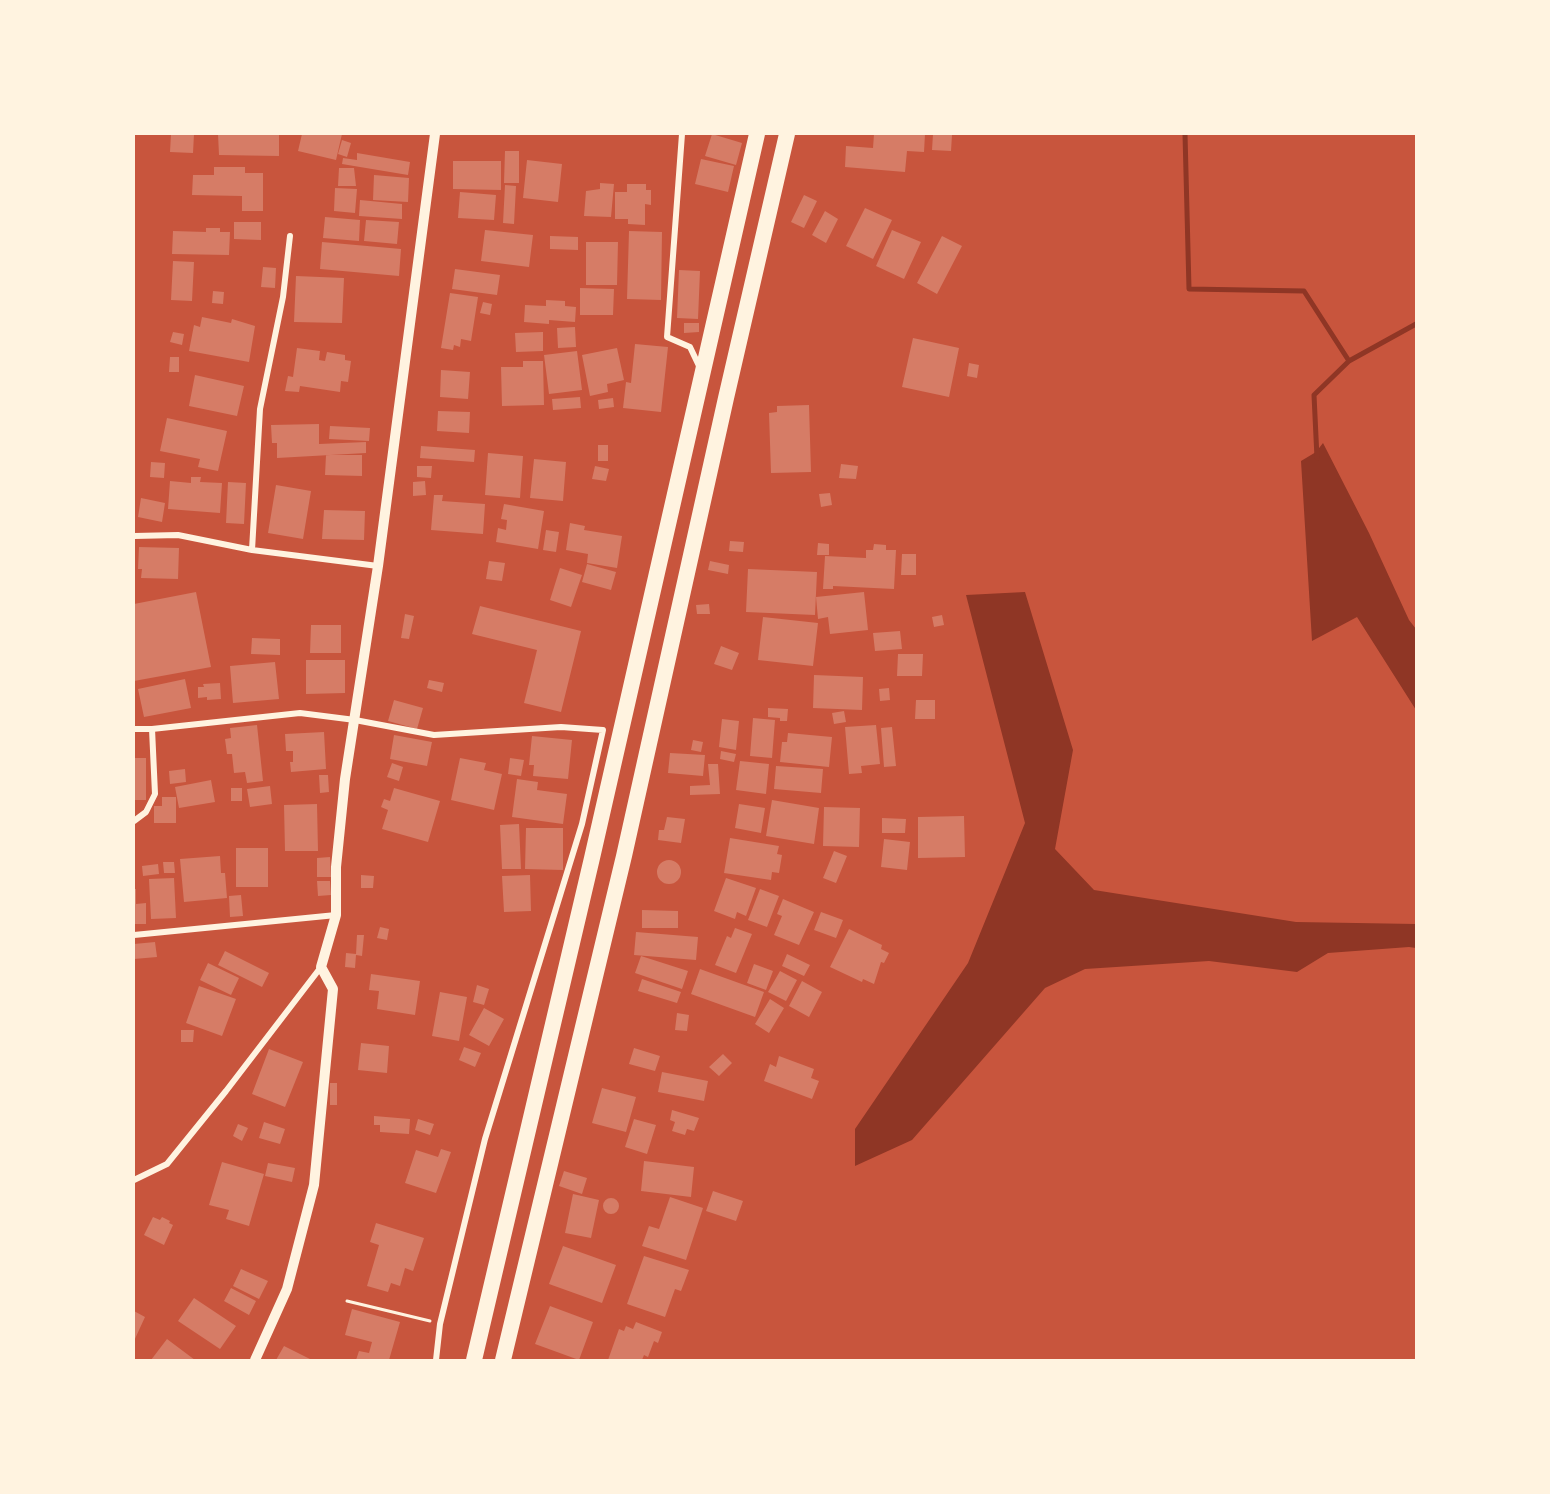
<!DOCTYPE html>
<style>
body{margin:0}
#map{position:relative;width:1550px;height:1494px;overflow:hidden;background:#c8553d;font-family:"Space Grotesk",sans-serif}
canvas{display:block}
.frame{position:absolute;inset:0;border:135px solid #fff3e0;pointer-events:none}
</style>
<div id="map">
<canvas width="1550" height="1494"></canvas>
<div class="frame"></div>
</div>
<script>
const ctx = document.querySelector('canvas').getContext('2d');
ctx.lineJoin = 'round';
function fill(path, color) {
  ctx.fillStyle = color;
  ctx.fill(path, 'evenodd');
}
function trace(path, color, width, dash) {
  ctx.strokeStyle = color;
  ctx.lineWidth = width;
  ctx.lineCap = dash ? 'butt' : 'round';
  ctx.setLineDash(dash || []);
  ctx.stroke(path);
}
fill(new Path2D(`
 M1323,443L1369,533L1409,620L1416,629V710L1357,617L1312,641L1301,461L1316,452Z
 M1025,592L1073,750L1055,849L1094,890L1296,922L1416,924V948L1409,947L1328,953L1297,972L1209,961L1085,969L1045,988L912,1140L855,1166V1129L968,963L1025,823L966,595Z`), '#8f3625');
trace(new Path2D(`
 M1185,134L1189,289L1304,291L1349,361
 M1317,458L1314,395L1349,361L1416,324`), '#8f3625', 5);
fill(new Path2D(`
 M171,134H194L193,153L170,152Z
 M218,134H279V156L219,155Z
 M302,134H342L336,160L298,151Z
 M712,134L742,143L736,165L705,156Z
 M874,134H925L924,152L907,151L905,172L845,167L846,146L873,148Z
 M933,134L952,135L951,151L932,150Z
 M342,140L351,143L347,157L338,154Z
 M505,151H519V183H504Z
 M357,153L410,162L408,175L342,164L343,158L357,160Z
 M701,159L734,166L728,192L695,184Z
 M527,160L562,164L558,202L523,198Z
 M453,161H501V190L453,189Z
 M214,167H245V173H263V211H242V196L192,195L193,175H214Z
 M339,168H354L356,186H338Z
 M374,175L409,178L408,202L373,200Z
 M600,183L614,184L611,217L584,216L586,191L600,189Z
 M627,184H646V190H651V205L645,204V225L628,224V219H615V192H627Z
 M505,185L516,186L514,224L503,223Z
 M335,188L357,189L355,213L334,211Z
 M460,192L496,195L494,220L458,218Z
 M804,195L817,201L804,228L791,222Z
 M360,200L402,204V219L359,216Z
 M865,208L892,220L873,259L846,246Z
 M825,211L838,219L826,243L812,235Z
 M325,217L360,220L359,241L323,238Z
 M366,220L399,222L397,244L364,241Z
 M234,222H261V240L234,239Z
 M206,228H220V232H230L229,255L172,254L173,231L206,232Z
 M485,230L533,235L529,267L481,261Z
 M892,230L921,242L904,279L876,266Z
 M629,231L662,232L661,300L627,299Z
 M550,236L578,237V250L550,249Z
 M942,236L962,246L937,294L917,283Z
 M322,242L401,249L399,276L320,269Z
 M586,242H618L617,285H586Z
 M173,261L194,262L192,301L171,300Z
 M263,267L276,268L275,288L261,287Z
 M455,269L500,275L497,295L452,289Z
 M679,270L700,271L698,319L677,318Z
 M296,276L344,278L342,323L294,322Z
 M580,288L614,289L613,315H580Z
 M213,291L224,292L223,304L212,303Z
 M450,293L478,297L471,341L461,339L460,347L454,345L453,350L441,348Z
 M546,300L565,301V306L576,307L575,322L549,320V324L524,322L525,305L546,306Z
 M483,302L492,304L490,315L480,313Z
 M202,317L231,323L232,319L255,326L249,362L189,351L194,325L200,327Z
 M684,323H699V332L684,333Z
 M575,327L576,347L558,348L557,328Z
 M173,332L184,334L182,345L170,342Z
 M543,332V351L516,352L515,333Z
 M913,338L959,348L949,397L902,387Z
 M635,344L668,347L661,412L623,408L626,382L631,383Z
 M297,348L320,351L319,360L325,361L327,352L345,355V360L351,361L348,382L341,381L340,392L300,386L299,392L285,391L288,376L293,377Z
 M617,348L624,380L607,384L608,392L590,396L582,355Z
 M577,351L582,390L549,394L544,355Z
 M170,357H179V372H169Z
 M523,361H543L544,405L502,406L501,367H523Z
 M969,363L979,365L977,378L967,376Z
 M441,370L470,372L468,399L440,397Z
 M195,375L244,386L237,416L189,406Z
 M580,397L581,408L553,410L552,399Z
 M613,398L614,407L599,409L598,400Z
 M809,405L811,472L771,473L769,413L777,412V406Z
 M438,411L470,412L469,433L437,431Z
 M167,418L227,431L218,471L198,467L200,459L160,451Z
 M319,424V444L366,442V453L277,458V443H272L271,425Z
 M330,426L370,428L369,441L329,439Z
 M598,445H608V461H598Z
 M421,446L475,450L474,462L420,458Z
 M488,453L523,456L520,498L485,495Z
 M326,455H362V476L325,475Z
 M534,459L566,462L563,501L530,498Z
 M151,462L165,463L164,478L150,477Z
 M841,464L858,466L856,479L839,478Z
 M417,466H432L431,478L417,477Z
 M595,466L609,469L606,481L592,479Z
 M191,477H201L200,482L222,483L220,513L168,509L170,481L191,483Z
 M425,481L426,495L413,496V482Z
 M228,482L246,483L244,524L226,523Z
 M276,485L311,491L303,539L268,533Z
 M830,493L832,505L821,507L819,494Z
 M434,495H443L442,501L485,504L483,534L431,530Z
 M141,498L165,503L162,522L138,517Z
 M504,504L544,511L538,549L496,542L498,528L506,530L507,520L501,519Z
 M324,510L365,511L364,540L322,539Z
 M570,523L585,526L584,530L622,536L617,568L587,563L588,554L566,550Z
 M546,530L559,532L556,552L543,550Z
 M730,541L744,542L743,552L729,551Z
 M818,543L829,544V555H817Z
 M874,544L886,545V550H896L894,589L833,586V589H823L825,556L866,558V550H873Z
 M139,547L179,548L178,579L141,578L142,569H138Z
 M902,554H916V575H901Z
 M489,561L505,563L502,581L486,579Z
 M710,561L729,565L728,574L708,570Z
 M587,564L616,572L611,590L582,582Z
 M560,568L582,575L571,607L550,600Z
 M748,569L817,572L815,615L746,612Z
 M196,592L211,667L134,681V604Z
 M864,592L868,630L830,634L828,617L818,619L816,597Z
 M709,604L710,614H697L696,605Z
 M480,606L581,631L561,712L524,703L537,650L472,634Z
 M405,614L414,616L409,639L401,638Z
 M942,615L944,625L934,627L932,617Z
 M763,617L818,623L813,666L758,660Z
 M311,625H341V653H310Z
 M900,631L902,649L875,651L873,633Z
 M252,638L280,639V655L251,654Z
 M721,646L739,653L732,670L714,664Z
 M898,654H923L922,676H897Z
 M306,660H345V693L306,694Z
 M275,662L279,699L233,703L230,666Z
 M814,675L863,677L862,710L813,708Z
 M185,679L191,708L144,717L138,689Z
 M429,680L444,683L442,692L427,688Z
 M220,683L221,699L207,700V697L198,698V687H204L203,684Z
 M889,688L890,700L880,701L879,689Z
 M394,700L423,708L417,729L388,721Z
 M916,700H935V719H915Z
 M768,708L788,709L787,721H780V718L768,717Z
 M844,711L846,722L834,724L832,713Z
 M753,718L775,720L772,758L750,756Z
 M722,719L739,721L736,750L719,747Z
 M257,725L263,781L247,783L245,772L234,773L232,754H227L225,739L231,738L230,728Z
 M876,725L880,764L861,766L862,773L849,774L845,727Z
 M892,727L896,766L884,767L881,728Z
 M324,732L326,769L291,772L290,762H293V751H286L285,734Z
 M788,733L832,737L829,767L780,762L782,742H787Z
 M394,735L432,742L427,766L390,759Z
 M532,736L572,740L568,779L533,776L534,765H529Z
 M693,740L703,742L701,752L691,750Z
 M721,751L736,754L734,762L720,759Z
 M670,753L705,755L703,776L668,773Z
 M134,758H146V800H134Z
 M460,758L486,763L484,770L502,774L494,810L451,800Z
 M510,758L524,760L521,776L508,774Z
 M740,761L769,764L766,794L736,790Z
 M392,763L403,767L399,781L387,777Z
 M708,764H718L720,794L690,795V786L710,785Z
 M776,766L823,769L821,793L774,789Z
 M185,769L186,782L170,784L169,771Z
 M319,775H328L329,792L320,793Z
 M517,779L538,782L537,790L567,794L563,824L512,817Z
 M211,780L215,802L179,808L175,787Z
 M270,786L272,804L250,807L247,789Z
 M231,788H242V801H231Z
 M394,788L440,801L428,842L382,829L388,810L381,807L384,799L390,801Z
 M162,797H176V823H154V806H162Z
 M772,800L819,808L814,844L766,836Z
 M317,804L318,851H285L284,805Z
 M739,804L765,808L761,833L735,828Z
 M824,807L860,808L859,847L823,846Z
 M964,816L965,857L918,858V817Z
 M667,817L685,819L681,843L658,840L659,830H664Z
 M882,818L906,819L905,833H882Z
 M519,824L521,869H502L500,825Z
 M526,828H563V870L525,869Z
 M730,838L779,846L777,854L782,855L779,873L772,872L771,880L724,873Z
 M884,839L910,842L907,870L881,867Z
 M236,848H268V887H236Z
 M834,851L847,856L836,883L823,878Z
 M220,856L221,873H225L227,898L184,902L180,859Z
 M330,857L331,877H317V858Z
 M657 872a12 12 0 1 1 24 0a12 12 0 1 1-24 0Z
 M163,862H174L175,873H164Z
 M158,864L159,874L143,876L142,866Z
 M361,875L374,876L373,888H361Z
 M530,875L531,911L504,912L502,876Z
 M174,878L176,918L151,919L149,879Z
 M726,878L756,888L746,916L737,912L735,919L714,911Z
 M317,881H330L331,895L318,896Z
 M134,889H136V904L146,903V924H134Z
 M760,889L779,896L767,927L748,920Z
 M241,895L243,916L230,917L229,896Z
 M783,899L814,912L799,945L774,935L782,916L777,914Z
 M642,910L678,911V928H642Z
 M821,912L843,920L836,938L814,930Z
 M380,927L389,929L387,940L377,938Z
 M735,928L752,934L736,973L715,965L727,936L731,938Z
 M849,929L882,945L881,949L889,953L884,963L881,962L874,984L863,979L862,982L830,967Z
 M636,932L698,937L696,960L634,955Z
 M357,935H364L362,956L356,955L355,968L345,967L346,953L356,954Z
 M155,942L157,957L134,959V944Z
 M225,951L269,973L262,987L218,965Z
 M787,954L810,965L804,976L782,966Z
 M641,956L688,971L682,989L635,973Z
 M208,963L239,978L231,995L200,980Z
 M754,964L773,971L766,990L747,983Z
 M700,969L764,992L755,1017L691,994Z
 M780,971L797,980L786,1001L768,992Z
 M371,974L420,981L415,1015L377,1009L379,991L369,990Z
 M642,979L681,992L677,1003L638,991Z
 M802,981L822,992L809,1017L789,1006Z
 M477,985L489,989L484,1005L473,1002Z
 M199,986L236,999L222,1036L186,1023Z
 M440,992L467,997L459,1041L432,1036Z
 M770,999L784,1008L769,1033L755,1024Z
 M484,1008L504,1019L489,1046L469,1035Z
 M677,1013L689,1015L687,1031L675,1030Z
 M181,1030H194L193,1042H181Z
 M361,1043L389,1046L387,1073L358,1070Z
 M464,1047L481,1053L475,1067L459,1060Z
 M634,1048L660,1056L655,1071L629,1064Z
 M269,1049L303,1062L285,1107L252,1094Z
 M723,1054L732,1063L719,1076L709,1067Z
 M779,1056L814,1069L811,1078L819,1081L812,1099L764,1081L770,1064L776,1067Z
 M662,1072L708,1081L704,1101L658,1092Z
 M330,1083H337V1105H330Z
 M602,1088L636,1097L626,1132L592,1123Z
 M672,1110L699,1118L694,1131L687,1129L685,1135L672,1131L675,1122L670,1120Z
 M374,1116L410,1119L409,1134L380,1132V1125H374Z
 M418,1119L434,1124L430,1135L415,1130Z
 M634,1119L656,1125L647,1154L625,1147Z
 M264,1122L285,1129L280,1144L259,1138Z
 M238,1124L248,1128L242,1141L233,1136Z
 M441,1149L451,1152L436,1193L405,1183L416,1150L438,1157Z
 M644,1161L694,1167L691,1197L641,1191Z
 M222,1162L264,1174L249,1226L226,1219L229,1210L209,1205Z
 M268,1163L295,1168L292,1182L265,1176Z
 M564,1171L587,1178L582,1194L559,1186Z
 M713,1191L743,1201L736,1221L706,1211Z
 M573,1194L599,1200L591,1238L565,1233Z
 M670,1197L703,1208L686,1260L642,1246L649,1226L659,1229Z
 M603 1206a8 8 0 1 1 16 0a8 8 0 1 1-16 0Z
 M153,1217L160,1220L162,1217L170,1221L169,1223L173,1225L164,1245L144,1235Z
 M376,1223L424,1238L413,1271L405,1268L400,1286L391,1283L388,1292L367,1286L379,1245L370,1242Z
 M563,1246L616,1265L602,1303L549,1284Z
 M644,1256L689,1270L681,1291L675,1289L665,1317L627,1304Z
 M241,1269L268,1281L259,1299L233,1286Z
 M231,1288L256,1301L249,1315L224,1301Z
 M194,1298L236,1326L220,1349L178,1321Z
 M550,1306L593,1322L579,1360L535,1344Z
 M352,1309L400,1322L389,1360H356L359,1351L369,1353L372,1342L345,1335Z
 M134,1311L145,1317L134,1341Z
 M636,1322L662,1332L658,1343L654,1341L648,1357L644,1355L642,1360H608L619,1329L624,1331L626,1326L633,1329Z
 M167,1339L195,1360H151Z
 M284,1346L312,1360H276Z`), '#d67c66');
trace(new Path2D(`
 M347,1301L430,1321`), '#fff3e0', 3);
trace(new Path2D(`
 M682,134L667,337L690,347L700,368
 M134,536L178,535L252,550L378,566
 M252,550L260,409L283,297L290,236
 M134,729H152L300,713L355,720L434,735L561,727L603,730L582,824L485,1139L440,1324L436,1360
 M134,821L146,812L155,794L152,729
 M134,935L336,915
 M134,1180L167,1164L226,1091L321,967`), '#fff3e0', 6);
trace(new Path2D(`
 M255,1360L287,1289L314,1185L333,989L321,967L336,915V867L345,779L378,566L435,134`), '#fff3e0', 10);
trace(new Path2D(`
 M474,1360L592,858L757,134
 M503,1360L624,856L726,398L787,134`), '#fff3e0', 16);
</script>
